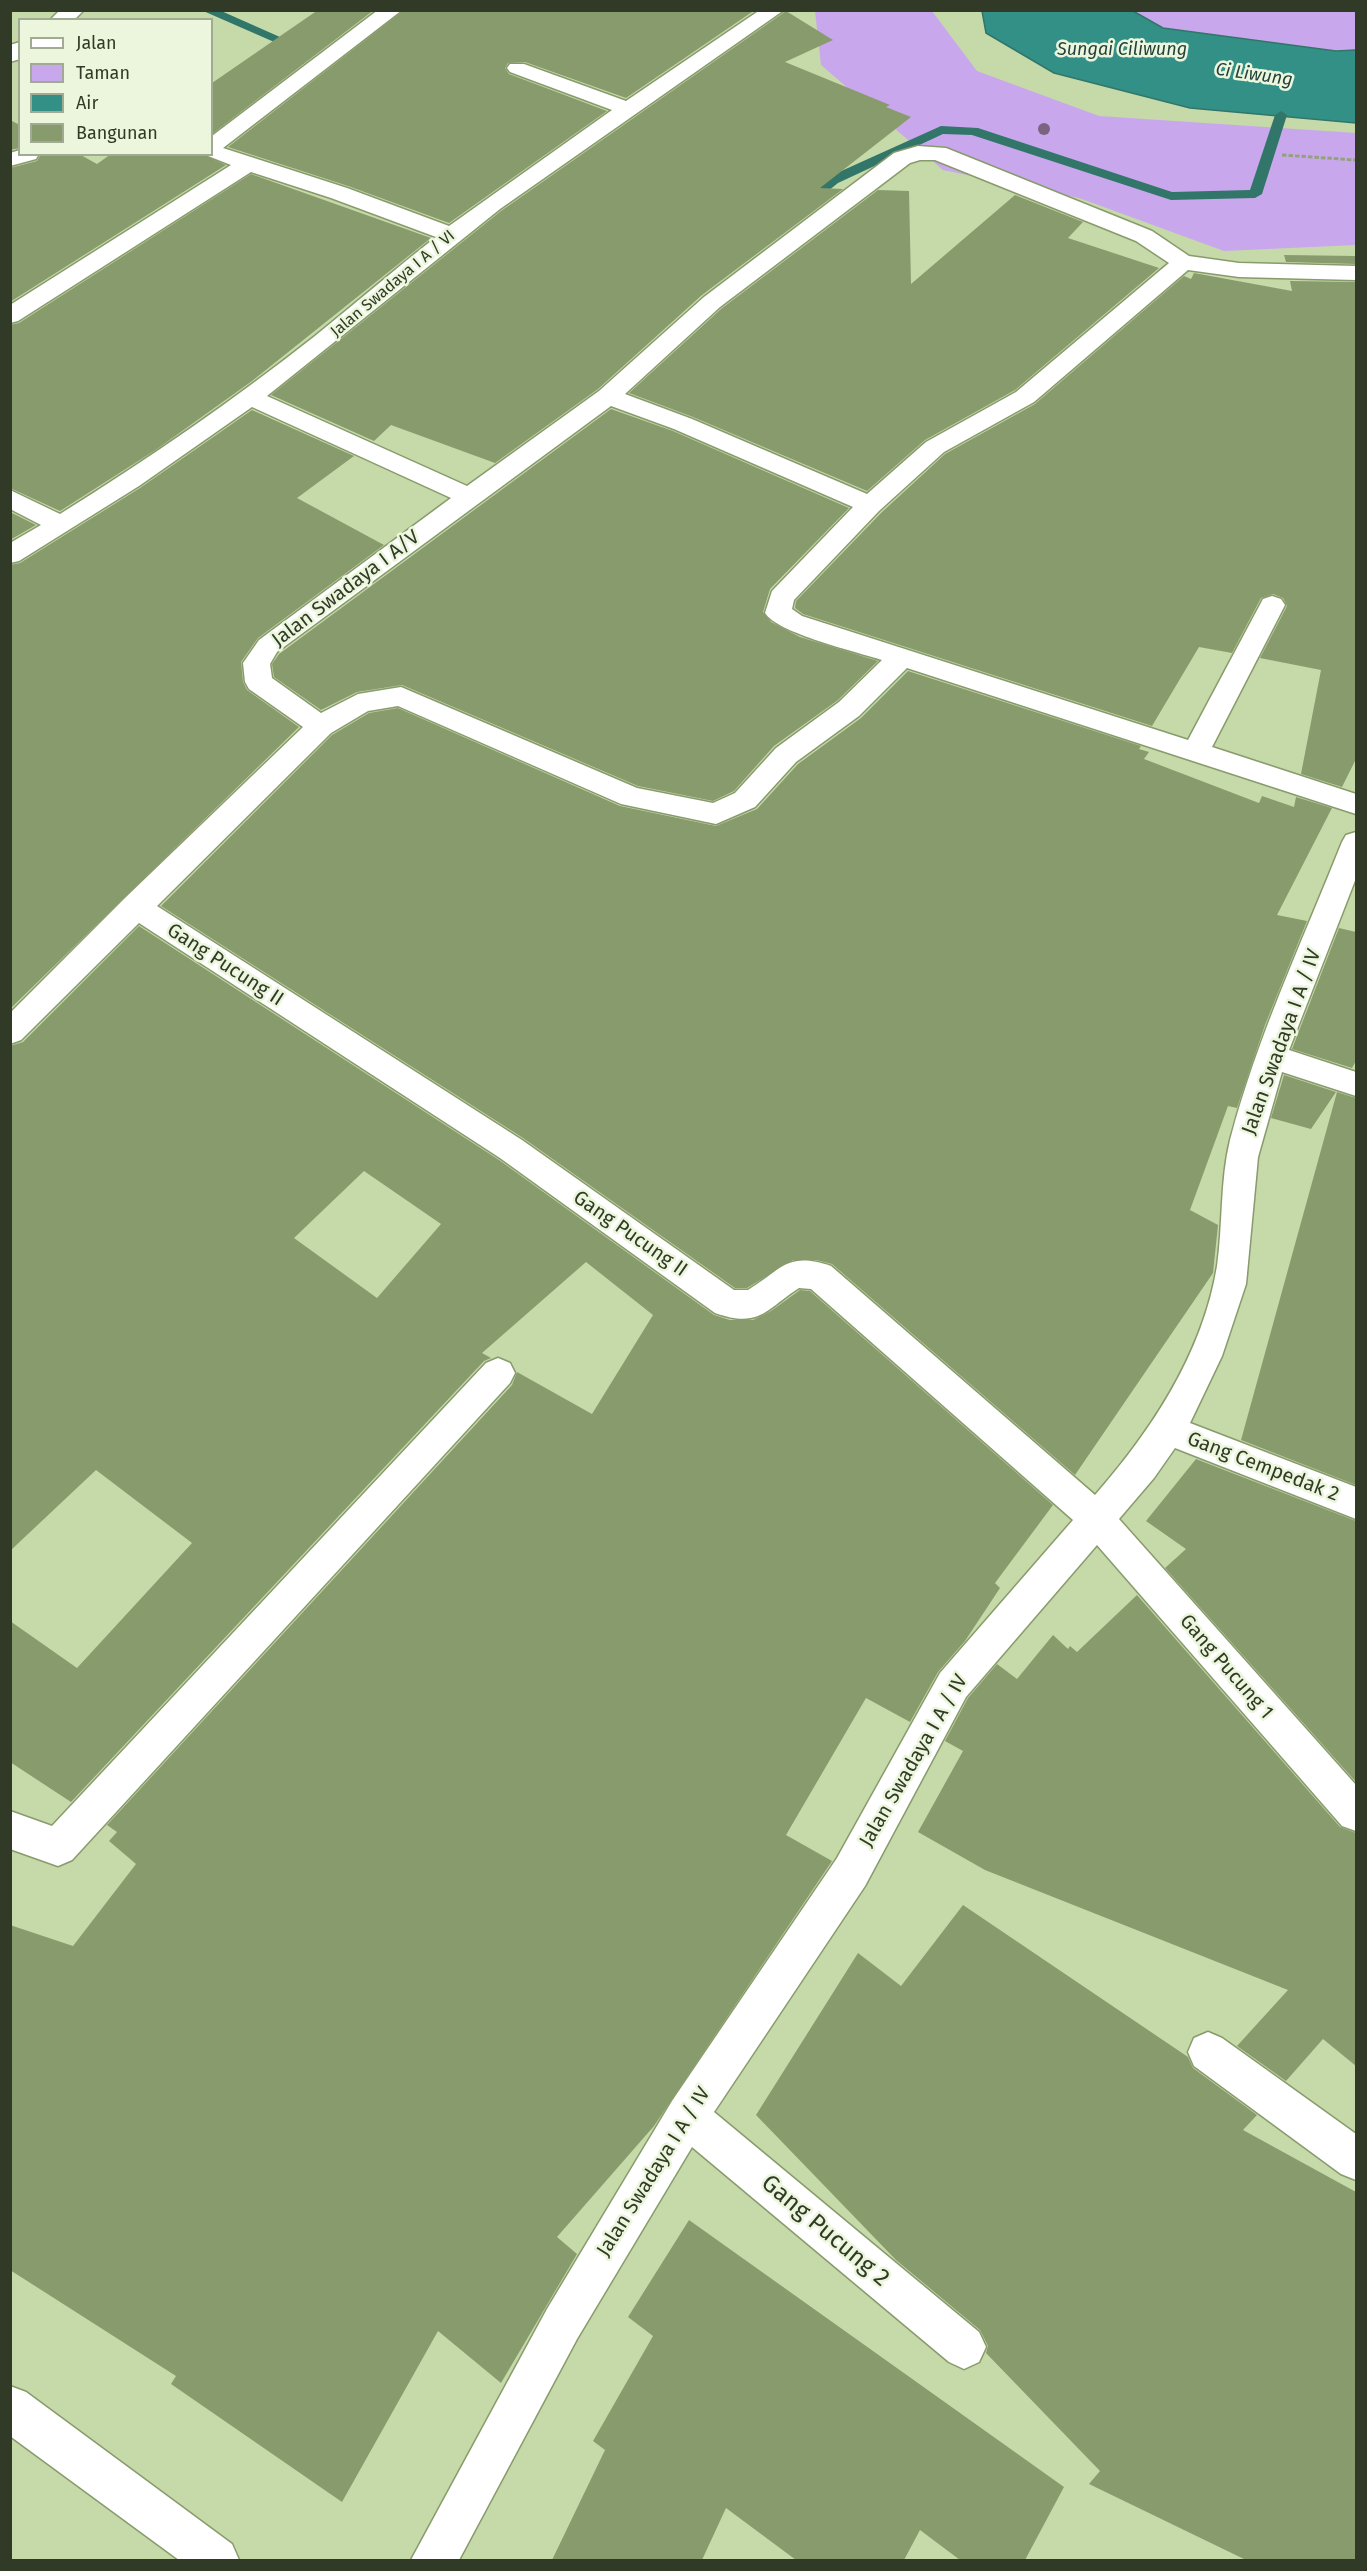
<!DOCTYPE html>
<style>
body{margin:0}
#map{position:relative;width:1367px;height:2571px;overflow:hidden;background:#c5daa8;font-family:"Fira Sans",sans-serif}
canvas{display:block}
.frame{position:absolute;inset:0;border:12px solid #313a26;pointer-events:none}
.legend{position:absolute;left:18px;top:18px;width:195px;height:138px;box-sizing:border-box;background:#ebf6dd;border:2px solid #a1ab94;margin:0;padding:8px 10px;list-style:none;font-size:18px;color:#313a26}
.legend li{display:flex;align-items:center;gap:12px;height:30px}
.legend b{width:30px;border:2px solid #a1ab94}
</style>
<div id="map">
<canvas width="1367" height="2571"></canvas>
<div class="frame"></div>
<ul class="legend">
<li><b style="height:8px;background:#fff"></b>Jalan</li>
<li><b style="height:16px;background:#c9a7ed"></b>Taman</li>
<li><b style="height:16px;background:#329087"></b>Air</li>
<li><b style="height:16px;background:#889b6c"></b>Bangunan</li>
</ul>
</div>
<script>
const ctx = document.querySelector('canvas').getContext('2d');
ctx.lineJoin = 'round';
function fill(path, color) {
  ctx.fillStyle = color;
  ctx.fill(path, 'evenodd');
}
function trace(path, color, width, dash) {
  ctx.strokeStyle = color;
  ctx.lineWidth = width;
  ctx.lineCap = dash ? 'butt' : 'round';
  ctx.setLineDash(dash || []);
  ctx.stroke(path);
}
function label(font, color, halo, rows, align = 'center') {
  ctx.font = font + ' "Fira Sans",sans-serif';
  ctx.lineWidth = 5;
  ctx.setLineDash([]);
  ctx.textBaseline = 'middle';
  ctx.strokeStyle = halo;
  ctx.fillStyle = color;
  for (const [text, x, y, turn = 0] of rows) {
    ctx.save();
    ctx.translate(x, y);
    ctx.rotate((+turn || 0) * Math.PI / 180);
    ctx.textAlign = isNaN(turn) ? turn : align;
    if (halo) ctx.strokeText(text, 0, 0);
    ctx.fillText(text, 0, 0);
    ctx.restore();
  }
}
fill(new Path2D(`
 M815,11H932L977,71L1099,116L1356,133V245L1224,251L1079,198L943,170L821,65Z
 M1084,11H1356V61L1147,43Z`), '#c9a7ed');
const water = new Path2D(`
 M982,11H1133L1163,28L1336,51L1356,50V123L1190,108L1054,73L986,33Z`);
fill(water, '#329087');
trace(water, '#32766a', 1.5);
fill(new Path2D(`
 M201,10H219L307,49L297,52Z
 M1281,111L1287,115L1262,194L1255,198L1171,200L972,135L943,134L838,183L808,207H798L796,204L828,177L941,126L978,128L1172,192L1250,190L1275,115Z`), '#32766a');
fill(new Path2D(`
 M318,10H374L212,134V83Z
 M404,10H755L626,98L525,62L508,63L505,68L509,74L607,111L449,223L348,186L228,147Z
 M786,11L833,40L785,62L890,105L886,107L911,117L820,188L843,189L702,295L598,389L495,463L391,425L374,441L271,395L501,211Z
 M10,120L20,125V148L10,150Z
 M41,154H79L97,164L111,154H201L226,165L10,302V168L37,161Z
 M251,174L431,238L252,381L157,449L60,511L10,488V325L19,323Z
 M878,190L909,191L911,284L1015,195L1083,222L1068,238L1159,268L1015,390L925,440L867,491L693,417L629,393L721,309Z
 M1284,255L1356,256V264L1286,262Z
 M1194,273L1292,291L1290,281L1356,282V759L1342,787L1301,774L1321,670L1260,658L1287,606L1283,598L1273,594L1261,598L1232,653L1199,647L1152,726L803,614L795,608L796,601L881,513L945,454L1035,404L1184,276L1191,279Z
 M611,409L673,431L849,508L770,589L763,612L771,622L800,637L878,661L838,700L774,746L734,791L713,801L638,786L402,685L357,692L321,710L274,677L272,664L279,654Z
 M252,410L354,456L297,498L384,545L258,638L241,662L243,682L247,690L299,727L10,1009V565L20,563L140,488Z
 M10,512L36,525L10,540Z
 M908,671L1141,746L1139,749L1149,752L1144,759L1259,803L1262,796L1294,807L1296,797L1332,808L1277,915L1307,921L1265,1025L1237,1108L1228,1106L1190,1210L1218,1225L1213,1273L1075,1475L832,1264L816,1260H793L747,1288H735L523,1138L161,906L332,735L369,713L398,708L620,806L716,826L757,809L798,764L861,718Z
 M139,926L499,1160L714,1315L730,1320H753L771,1311L800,1290L810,1291L1053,1505L995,1583L1000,1588L965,1641L938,1672L910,1722L866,1698L786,1835L832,1861L654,2126L557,2237L577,2254L501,2383L438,2331L342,2502L171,2384L176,2376L10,2270V1925L73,1946L136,1864L109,1841L117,1832L107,1825L512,1385L517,1372L592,1414L653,1315L586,1262L482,1353L491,1358L484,1361L71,1802L10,1762V1621L77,1668L192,1543L96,1470L10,1551V1046L23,1042ZM364,1171L441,1224L377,1298L294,1238Z
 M1339,928L1356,932V1061L1352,1068L1292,1049Z
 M1284,1075L1336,1092L1311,1129L1271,1118Z
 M1337,1092L1356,1098V1485L1241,1440Z
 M1196,1459L1356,1521V1782L1165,1568L1186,1549L1146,1521Z
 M1137,1595L1340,1827L1356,1833V2066L1323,2039L1286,2081L1237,2046L1288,1990L985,1870L918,1832L963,1751L945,1741L968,1698L997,1664L1017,1679L1053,1635L1068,1649L1070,1646L1077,1652Z
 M963,1905L1188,2057L1193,2068L1257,2115L1243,2130L1356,2192V2560H1246L1089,2484L1100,2471L986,2353L988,2346L980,2330L896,2260L756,2115L858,1953L901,1986Z
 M689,2220L1064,2487L1025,2560H960L920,2530L904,2560H796L726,2508L702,2560H552L605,2450L593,2441L653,2336L628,2317Z`), '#889b6c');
const minor = new Path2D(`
 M60,10H84L74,20H50Z
 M378,10H402L223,148L347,188L449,226L612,110L510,72L507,68L510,64H524L626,101L760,10H784L500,209L267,396L467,486L599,391L704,297L894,153L918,146L946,148L1152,231L1189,256L1239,263L1356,266V280L1239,277L1188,270L1034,402L944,452L879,511L794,600L792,609L802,616L1188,740L1263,599L1272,596L1281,599L1285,605L1212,747L1356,794V814L907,668L859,716L796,762L755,807L716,824L621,804L398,706L368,711L331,733L157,906L522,1140L734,1290H748C782,1270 786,1251 831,1266L1095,1495C1152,1430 1203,1353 1217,1266C1223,1224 1220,1181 1230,1140C1257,1037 1303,940 1342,842L1346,835L1356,832V878L1289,1050L1356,1072V1096L1282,1072L1258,1157L1246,1284L1222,1356L1190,1423L1356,1487V1519L1175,1448L1154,1478L1119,1519L1356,1785V1831L1342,1826L1097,1545L966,1697L865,1886L714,2112L979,2332L986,2347L979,2362L964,2369L949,2362L692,2147L577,2339L459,2560H411L547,2309L672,2101L837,1858L940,1673L1073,1520L811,1289L799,1288C766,1309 760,1329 715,1313L500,1158L139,923L21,1040L10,1044V1013L125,898L303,727L249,689L245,682L243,663L259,640L451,498L252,407L139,486L19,561L10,563V543L41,525L10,509V490L60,514C148,459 234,400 315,336C356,303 395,269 436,237L331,198L251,172L18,321L10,323V305L231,165L203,154H212V136ZM920,160H935L1136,241L1169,263L1016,392L926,442L867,494L692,419L625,394L720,307L910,163ZM611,406L674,429L853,507L772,591L765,613C777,633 857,652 882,660L839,702L776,748L735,793L713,803L637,788L401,687L358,694L321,713L272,678L270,664L277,652Z
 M20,42V59L10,62V45Z
 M20,150V154H39L36,159L10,166V153Z
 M498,1358L510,1363L515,1373L510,1383L72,1860L58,1866L10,1849V1811L52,1826L486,1363Z
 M1208,2032L1222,2038L1356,2134V2180L1341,2174L1194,2066L1188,2052L1194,2038Z
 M10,2386L26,2392L232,2544L239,2560H179L10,2436Z`);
trace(minor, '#889b6c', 3);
trace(new Path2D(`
 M1282,155L1356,160`), '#92a37c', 3, [4.5, 2]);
fill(minor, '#fff');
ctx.fillStyle = '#7a6480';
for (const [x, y] of [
 [1044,129]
]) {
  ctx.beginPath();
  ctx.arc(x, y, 6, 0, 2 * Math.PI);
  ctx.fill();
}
label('16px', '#313a26', '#ebf6dd', [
 ["Jalan Swadaya I A / VI",393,284,-40]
]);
label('italic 18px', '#24413d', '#ebf6dd', [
 ["Sungai Ciliwung",1122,50],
 ["Ci Liwung",1254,75,8]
]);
label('20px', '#313a26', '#ebf6dd', [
 ["Jalan Swadaya I A/V",346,589,-37],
 ["Gang Pucung II",225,965,33],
 ["Jalan Swadaya I A / IV",1282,1042,-70],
 ["Gang Pucung II",630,1234,35],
 ["Gang Cempedak 2",1263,1467,21],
 ["Gang Pucung 1",1226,1667,49],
 ["Jalan Swadaya I A / IV",914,1761,-60],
 ["Jalan Swadaya I A / IV",654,2172,-58]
]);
label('24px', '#313a26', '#ebf6dd', [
 ["Gang Pucung 2",825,2231,40]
]);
</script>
